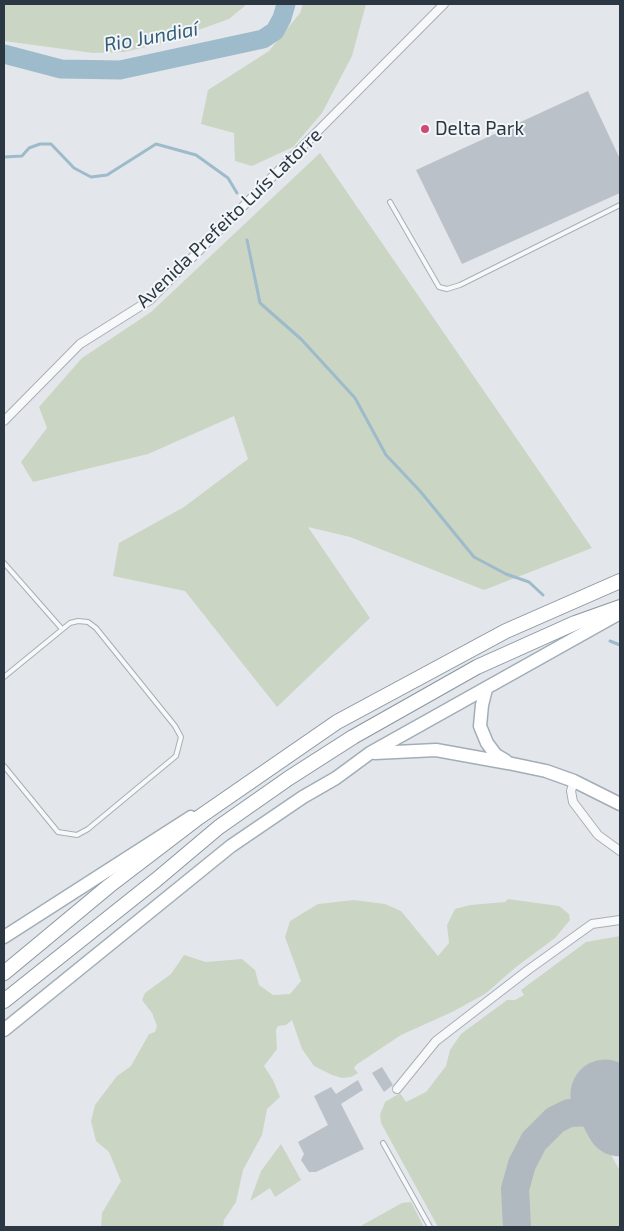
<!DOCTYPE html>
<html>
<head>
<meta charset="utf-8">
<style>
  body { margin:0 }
  #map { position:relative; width:624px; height:1231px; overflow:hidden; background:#e3e7eb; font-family:"Exo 2",sans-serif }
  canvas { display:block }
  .frame { position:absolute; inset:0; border:5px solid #2b3843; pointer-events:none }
</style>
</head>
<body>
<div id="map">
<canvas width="624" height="1231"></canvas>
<div class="frame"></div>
</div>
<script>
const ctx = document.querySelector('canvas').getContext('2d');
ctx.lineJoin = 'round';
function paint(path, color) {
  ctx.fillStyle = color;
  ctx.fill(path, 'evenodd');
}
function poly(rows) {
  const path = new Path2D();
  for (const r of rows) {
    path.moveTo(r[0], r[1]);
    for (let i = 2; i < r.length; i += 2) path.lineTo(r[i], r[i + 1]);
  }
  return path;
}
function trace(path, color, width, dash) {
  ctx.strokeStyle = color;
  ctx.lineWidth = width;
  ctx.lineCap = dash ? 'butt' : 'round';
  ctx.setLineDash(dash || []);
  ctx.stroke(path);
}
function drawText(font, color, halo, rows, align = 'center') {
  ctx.font = font + ' "Exo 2",sans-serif';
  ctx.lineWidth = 4;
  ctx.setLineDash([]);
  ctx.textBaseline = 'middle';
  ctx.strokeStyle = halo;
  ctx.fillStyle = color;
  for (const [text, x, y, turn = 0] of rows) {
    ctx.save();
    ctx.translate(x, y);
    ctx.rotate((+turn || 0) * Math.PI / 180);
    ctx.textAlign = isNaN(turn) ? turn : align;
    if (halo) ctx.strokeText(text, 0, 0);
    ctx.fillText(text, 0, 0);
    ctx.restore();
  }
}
paint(poly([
  [4,4,247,4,229,19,159,44,124,52,93,53,4,41],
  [303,4,366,4,352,56,322,113,293,147,252,166,235,161,234,133,201,124,208,90,269,51,300,13],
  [320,153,592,548,484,590,350,537,308,527,370,618,277,707,185,591,113,576,119,543,184,507,248,459,234,416,148,454,33,482,21,462,47,428,39,407,82,358,151,312],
  [508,899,559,906,569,914,570,920,555,938,516,967,485,994,452,1012,401,1035,356,1065,354,1068,358,1073,351,1077,342,1078,332,1075,314,1066,302,1049,292,1020,286,1025,278,1026,276,1030,277,1049,264,1066,273,1080,280,1097,267,1109,262,1135,243,1170,236,1202,224,1220,223,1227,101,1227,102,1213,121,1181,109,1152,96,1141,91,1121,95,1105,117,1076,131,1066,149,1034,155,1032,157,1026,152,1013,142,1000,145,993,171,974,184,955,206,962,242,959,255,970,259,985,273,995,290,994,301,981,285,937,290,921,318,904,354,900,385,904,401,911,438,956,449,943,447,925,455,909,470,905,505,902],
  [620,936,620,1074,551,1113,528,1137,514,1164,509,1185,507,1201,510,1227,438,1227,381,1123,380,1115,385,1102,400,1093,406,1102,426,1092,446,1066,450,1050,461,1034,507,1000,515,1000,524,995,521,990,586,942],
  [575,1121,595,1126,620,1171,620,1227,526,1227,524,1190,531,1164,543,1144,556,1130],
  [281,1144,301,1180,275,1197,270,1188,250,1201,261,1171],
  [411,1202,424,1227,359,1227,402,1203]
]), '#cbd5c4');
trace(poly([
  [4,157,22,156,29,148,40,144,51,144,74,168,91,177,107,175,156,144,196,155,228,178,237,193],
  [247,240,260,303,301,339,355,398,386,455,420,491,474,557,506,574,529,582,543,595],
  [610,641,620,645]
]), '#9ebbcb', 3);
trace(poly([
  [4,54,61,69,120,70,263,39,275,31,282,18,286,4]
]), '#9ebbcb', 19);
trace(poly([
  [517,1227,515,1189,522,1164,534,1141,555,1120,569,1113,594,1112,617,1117,620,1100]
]), '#b0b8c0', 28);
trace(poly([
  [605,1094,620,1122]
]), '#b0b8c0', 69);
paint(poly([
  [588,91,620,159,620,193,462,264,416,170],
  [382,1067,393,1085,384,1092,372,1073],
  [358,1080,363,1090,341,1104,364,1149,316,1172,309,1172,301,1160,304,1154,298,1142,328,1125,314,1096,331,1087,336,1094]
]), '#bac1c8');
const service = poly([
  [390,202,439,287,447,289,460,285,620,205],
  [4,563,62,629],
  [4,677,70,623,78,621,88,622,96,628,175,726,181,737,176,756,88,829,77,835,58,832,4,766],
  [383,1143,430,1227]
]);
const minor = poly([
  [4,421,80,344,150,300,444,4],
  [574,781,571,791,573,802,598,835,620,851],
  [397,1089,436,1041,528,970,592,924,620,920]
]);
const primary = poly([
  [486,689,482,705,480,726,487,743,496,755,506,761],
  [375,753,436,750,508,763,546,771,574,781,620,804],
  [4,937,191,817],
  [4,1030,231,846,303,797,336,778,370,753,620,613]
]);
const motorway = poly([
  [4,973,109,886,198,818,337,722,506,631,620,581],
  [4,1001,156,880,219,827,289,778,353,737,477,667,575,623,620,607]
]);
trace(service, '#a8afb5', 6);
trace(minor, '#a8afb5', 10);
trace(primary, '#a2aeb7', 15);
trace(motorway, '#8a97a2', 16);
trace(service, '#f6f8f9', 4);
trace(minor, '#f6f8f9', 8);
trace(primary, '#fff', 12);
trace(motorway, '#fff', 14);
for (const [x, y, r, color] of [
  [425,129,5,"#cf4972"]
]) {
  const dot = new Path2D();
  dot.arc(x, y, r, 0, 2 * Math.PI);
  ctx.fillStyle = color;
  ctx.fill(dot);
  trace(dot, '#f3f6f8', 2);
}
drawText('19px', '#2b3843', '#f3f6f8', [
  ["Delta Park",435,129]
], 'left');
drawText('19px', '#2b3843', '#f3f6f8', [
  ["Avenida Prefeito Luís Latorre",229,218,-44]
]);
drawText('italic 20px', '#345d78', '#f3f6f8', [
  ["Rio Jundiaí",151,37,-10]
]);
</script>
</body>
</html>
